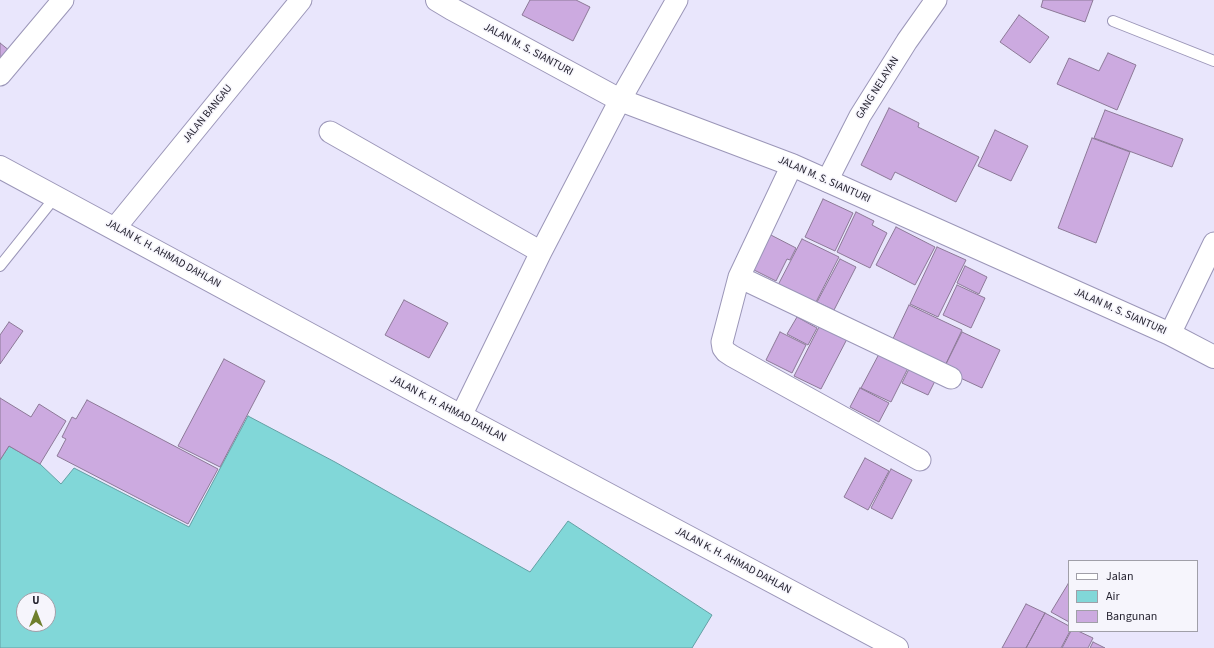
<!DOCTYPE html>
<html>
<head>
<meta charset="utf-8">
<style>
  body { margin:0 }
  #map { position:relative; width:1214px; height:648px; overflow:hidden; background:#e9e6fc; font-family:"Source Sans 3",sans-serif }
  canvas { display:block }
  .legend { position:absolute; left:1068px; top:560px; width:130px; height:72px; box-sizing:border-box; background:#f6f5fc; border:1px solid #a09fa8; margin:0; padding:5px 7px; list-style:none; font-size:12px; color:#1f1d2a }
  .legend li { display:flex; align-items:center; gap:8px; height:20px }
  .legend b { width:20px; border:1px solid #a09fa8 }
  .north { position:absolute; left:16px; top:592px; width:40px; height:40px; box-sizing:border-box; background:#f6f5fc; border:1px solid #a09fa8; border-radius:50%; rotate:0deg; font-size:11px; font-weight:700; line-height:16px; text-align:center; color:#1f1d2a }
  .north::after { content:''; display:block; margin:auto; width:14px; height:18px; background:#6f7f2d; clip-path:polygon(50% 0,100% 100%,50% 72%,0 100%) }
</style>
</head>
<body>
<div id="map">
<canvas width="1214" height="648"></canvas>
<ul class="legend">
<li><b style="height:5px;background:#fff"></b>Jalan</li>
<li><b style="height:11px;background:#81d7d8"></b>Air</li>
<li><b style="height:11px;background:#ccaae0"></b>Bangunan</li>
</ul>
<div class="north">U</div>
</div>
<script>
const ctx = document.querySelector('canvas').getContext('2d');
ctx.lineJoin = 'round';
function paint(path, color) {
  ctx.fillStyle = color;
  ctx.fill(path, 'evenodd');
}
function poly(rows) {
  const path = new Path2D();
  for (const r of rows) {
    path.moveTo(r[0], r[1]);
    for (let i = 2; i < r.length; i += 2) path.lineTo(r[i], r[i + 1]);
  }
  return path;
}
function trace(path, color, width, dash) {
  ctx.strokeStyle = color;
  ctx.lineWidth = width;
  ctx.lineCap = dash ? 'butt' : 'round';
  ctx.setLineDash(dash || []);
  ctx.stroke(path);
}
function drawText(font, color, halo, rows, align = 'center') {
  ctx.font = font + ' "Source Sans 3",sans-serif';
  ctx.lineWidth = 3;
  ctx.setLineDash([]);
  ctx.textBaseline = 'middle';
  ctx.strokeStyle = halo;
  ctx.fillStyle = color;
  for (const [text, x, y, turn = 0] of rows) {
    ctx.save();
    ctx.translate(x, y);
    ctx.rotate((+turn || 0) * Math.PI / 180);
    ctx.textAlign = isNaN(turn) ? turn : align;
    if (halo) ctx.strokeText(text, 0, 0);
    ctx.fillText(text, 0, 0);
    ctx.restore();
  }
}
const water = poly([
  [248,416,335,462,530,572,568,521,712,615,692,648,0,648,0,460,9,446,40,464,61,484,74,468,189,527,248,416],
  [24,600,48,600,48,624,24,624,24,600]
]);
paint(water, '#81d7d8');
trace(water, '#649fa4', 1);
const building = poly([
  [530,0,576,0,590,7,573,41,522,15,530,0],
  [1043,0,1093,0,1085,22,1041,7,1043,0],
  [1019,15,1049,37,1030,63,1000,42,1019,15],
  [0,43,10,51,0,64,0,43],
  [1108,53,1136,65,1117,110,1057,84,1069,58,1099,71,1108,53],
  [889,108,919,123,918,127,979,157,956,202,895,172,891,180,861,165,889,108],
  [1105,110,1183,139,1172,167,1094,138,1105,110],
  [995,130,1028,146,1011,181,978,166,995,130],
  [1092,138,1130,152,1096,243,1058,228,1092,138],
  [823,199,853,213,835,251,805,237,823,199],
  [856,212,874,221,872,225,887,233,870,268,837,252,856,212],
  [896,227,935,247,915,285,876,265,896,227],
  [767,233,796,248,790,260,787,259,776,281,750,268,767,233],
  [802,239,839,257,815,304,778,285,802,239],
  [937,247,966,260,938,317,910,304,937,247],
  [840,259,856,267,834,310,817,302,840,259],
  [965,266,987,277,979,294,957,283,965,266],
  [957,285,985,298,971,328,943,315,957,285],
  [404,300,448,323,429,358,385,335,404,300],
  [909,305,962,330,943,370,890,345,909,305],
  [797,317,817,328,808,345,787,334,797,317],
  [9,322,23,331,0,364,0,335,9,322],
  [820,325,847,339,821,389,794,376,820,325],
  [780,332,806,345,792,373,766,360,780,332],
  [962,332,1000,350,982,388,943,370,962,332],
  [879,354,908,368,891,402,861,388,879,354],
  [224,359,265,381,220,467,178,446,224,359],
  [909,369,935,381,928,395,902,383,909,369],
  [860,388,889,403,879,422,850,407,860,388],
  [0,398,31,417,39,404,66,421,40,464,9,446,0,460,0,398],
  [87,400,218,469,188,524,57,456,66,439,62,437,72,417,76,419,87,400],
  [865,458,889,471,868,510,844,497,865,458],
  [891,469,912,480,892,519,871,508,891,469],
  [1068,584,1069,585,1069,622,1051,612,1068,584],
  [1026,604,1045,613,1026,648,1002,648,1026,604],
  [1045,613,1069,626,1070,631,1061,648,1026,648,1045,613],
  [1071,631,1078,631,1093,638,1088,648,1062,648,1071,631],
  [1093,642,1105,648,1090,648,1093,642]
]);
paint(building, '#ccaae0');
trace(building, '#8c7997', 1);
const service = poly([
  [1113,21,1214,61],
  [0,266,56,196]
]);
const minor = poly([
  [0,75,63,0],
  [330,132,541,252],
  [792,165,739,277,722,342,723,348,726,352,732,356,920,460],
  [827,181,860,116,907,41,936,0],
  [115,228,301,0],
  [739,277,951,378],
  [1170,334,1214,243],
  [461,416,541,252,620,100,677,0]
]);
const tertiary = poly([
  [437,0,452,9,620,100,792,165,1170,334,1214,357]
]);
const secondary = poly([
  [0,167,461,416,897,648]
]);
trace(service, '#9b96b8', 12);
trace(minor, '#9b96b8', 23);
trace(tertiary, '#9b96b8', 24);
trace(secondary, '#9b96b8', 24);
trace(service, '#fff', 10);
trace(minor, '#fff', 21);
trace(tertiary, '#fff', 22);
trace(secondary, '#fff', 22);
drawText('11px', '#1f1d2a', '#f6f5fc', [
  ["JALAN M. S. SIANTURI",528,50,28],
  ["GANG NELAYAN",878,88,-58],
  ["JALAN BANGAU",208,114,-51],
  ["JALAN M. S. SIANTURI",824,180,24],
  ["JALAN K. H. AHMAD DAHLAN",163,254,29],
  ["JALAN M. S. SIANTURI",1120,312,24],
  ["JALAN K. H. AHMAD DAHLAN",448,409,28],
  ["JALAN K. H. AHMAD DAHLAN",733,561,28]
]);
</script>
</body>
</html>
